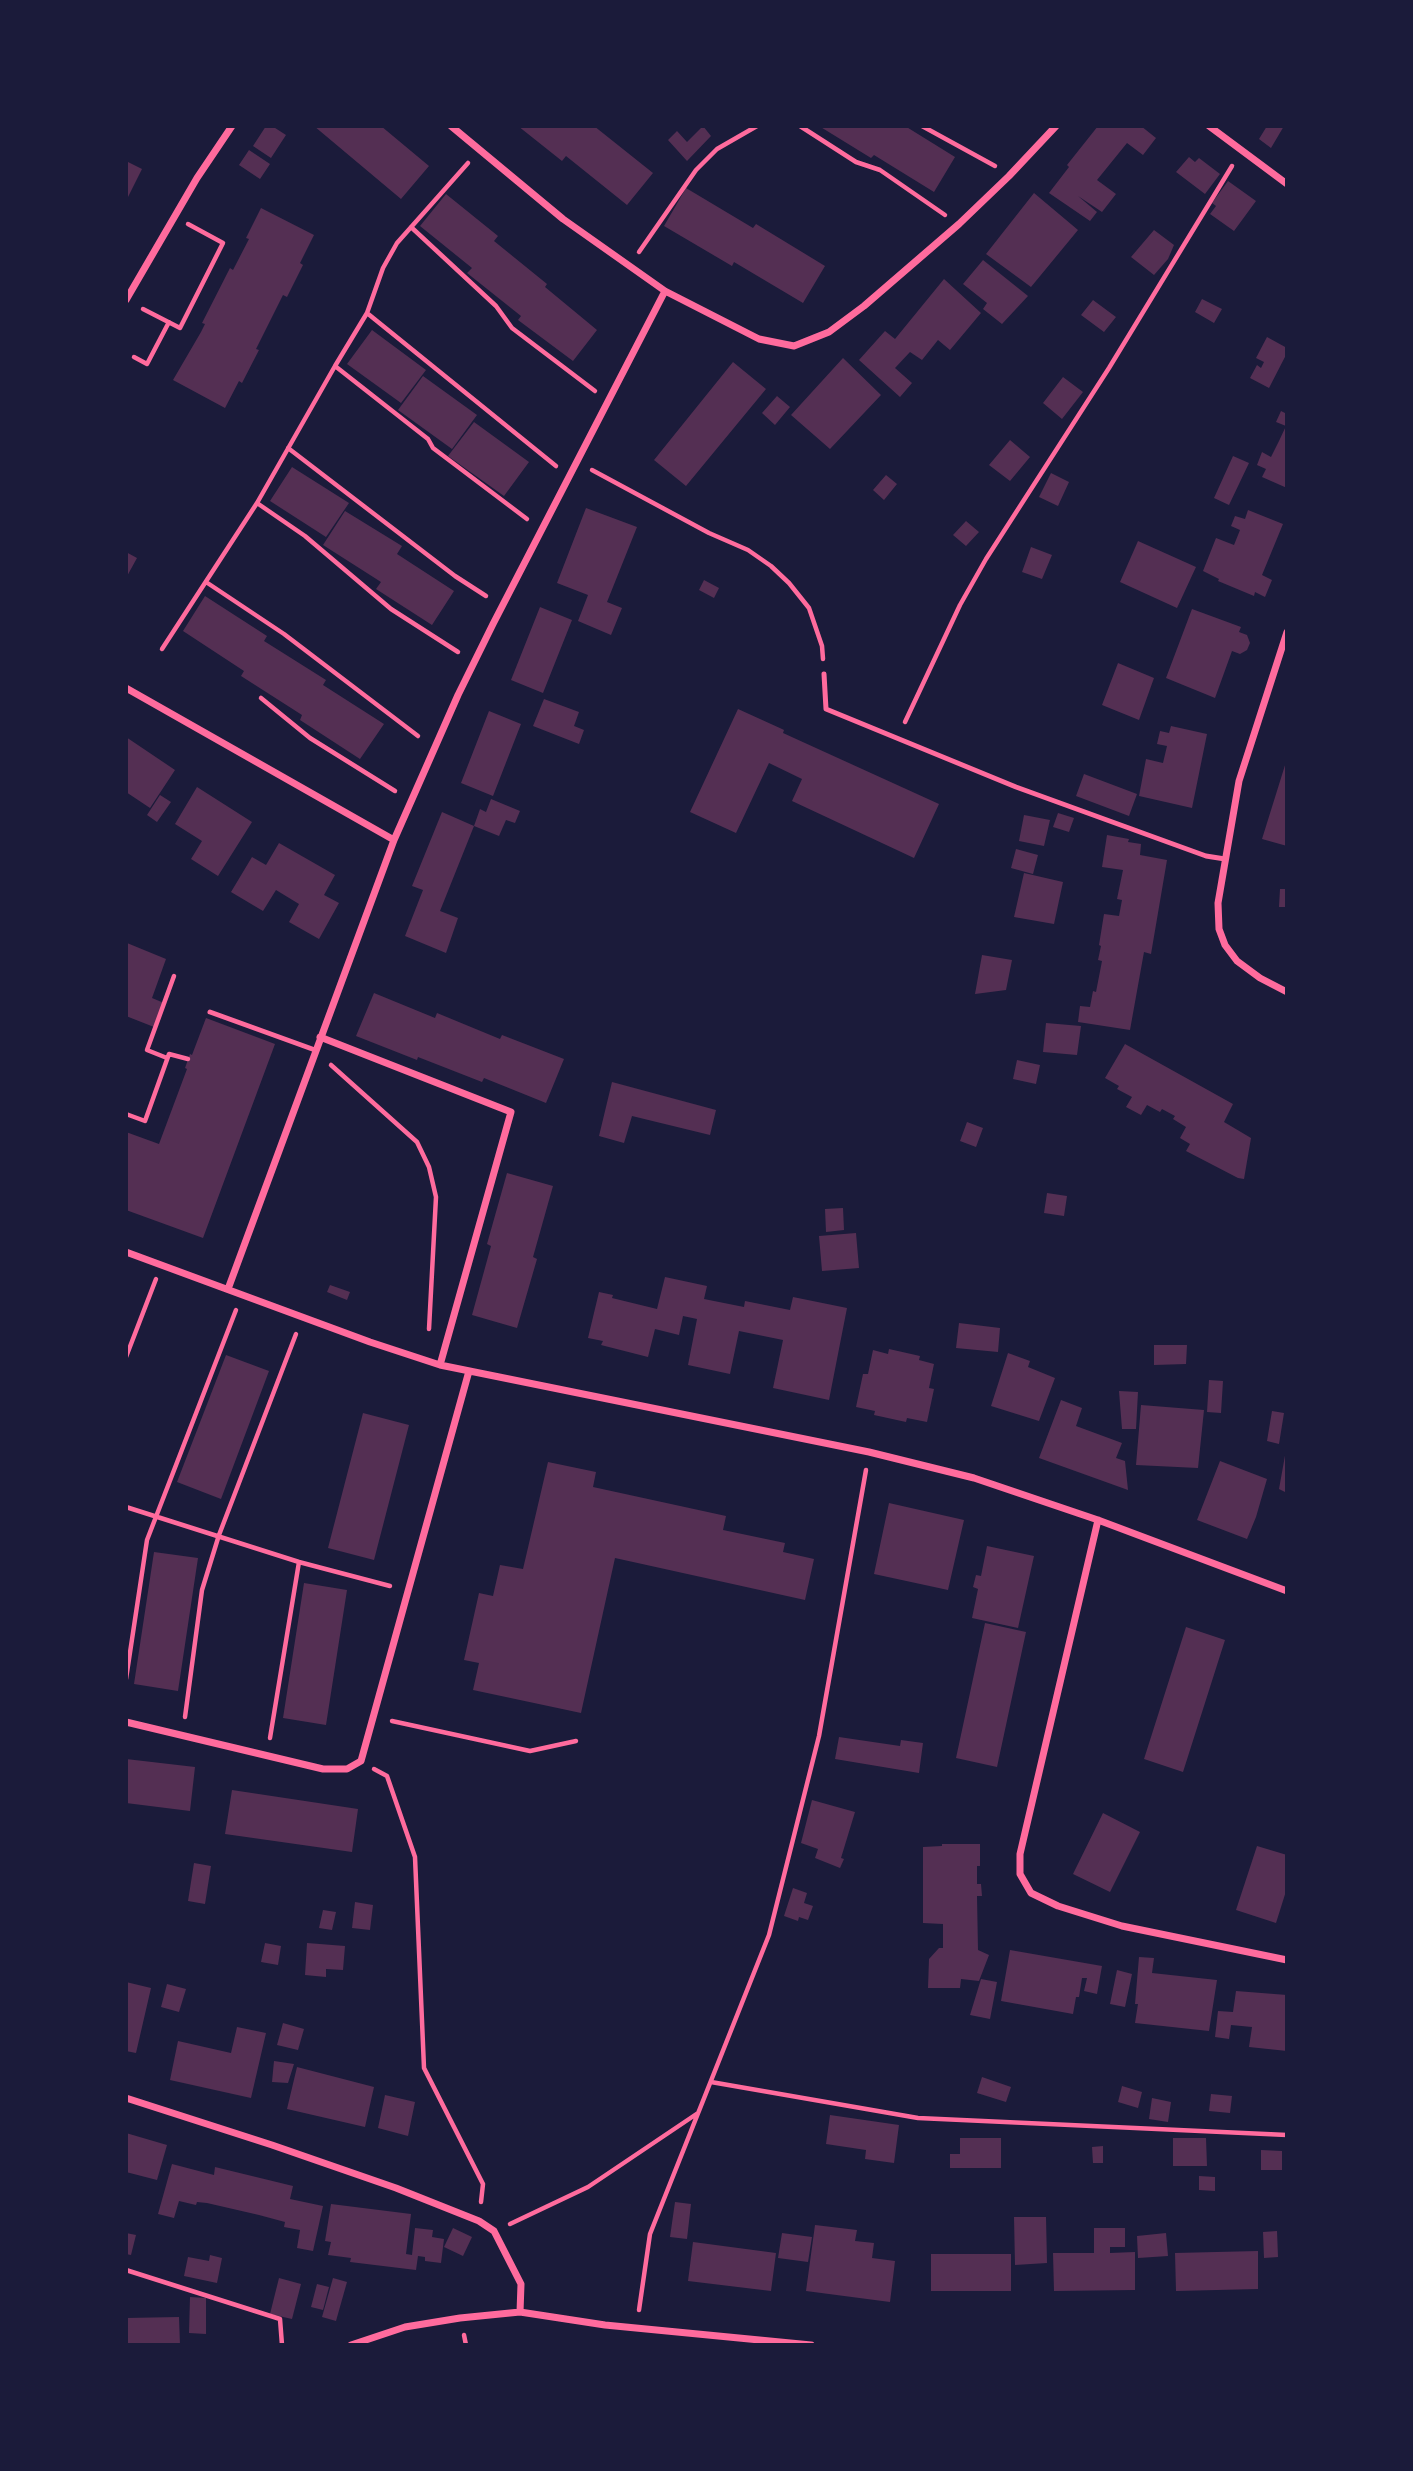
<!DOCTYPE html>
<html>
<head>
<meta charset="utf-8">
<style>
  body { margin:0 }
  #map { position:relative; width:1413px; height:2471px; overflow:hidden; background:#1b1b3a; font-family:Montserrat,sans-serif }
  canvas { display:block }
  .frame { position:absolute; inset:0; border:128px solid #1b1b3a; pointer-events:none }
</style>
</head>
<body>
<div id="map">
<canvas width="1413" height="2471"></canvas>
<div class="frame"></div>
</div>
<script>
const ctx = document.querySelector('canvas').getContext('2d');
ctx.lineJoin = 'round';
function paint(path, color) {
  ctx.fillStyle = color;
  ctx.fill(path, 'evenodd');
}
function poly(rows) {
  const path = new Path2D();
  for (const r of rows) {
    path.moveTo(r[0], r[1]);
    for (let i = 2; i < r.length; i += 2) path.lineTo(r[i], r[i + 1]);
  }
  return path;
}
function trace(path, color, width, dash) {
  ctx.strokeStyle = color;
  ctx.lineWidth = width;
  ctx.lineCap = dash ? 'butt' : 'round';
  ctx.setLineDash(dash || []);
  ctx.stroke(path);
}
paint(poly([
  [266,126,272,126,286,135,271,158,253,146],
  [314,126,381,126,429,166,401,199],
  [518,126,585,126,588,128,594,126,653,173,627,205,566,156,562,161],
  [703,126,711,136,687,161,668,140,677,131,687,142],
  [819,126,905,126,955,157,934,192,874,155,871,158],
  [1098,126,1141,126,1156,138,1143,155,1127,143,1097,180,1116,194,1102,212,1078,196,1097,212,1090,221,1049,193,1069,167,1067,165],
  [1267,126,1284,126,1271,148,1259,139],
  [249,150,270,164,260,179,239,165],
  [1189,157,1195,162,1199,158,1220,174,1205,194,1176,172],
  [126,161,142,169,126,201],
  [1228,181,1256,201,1234,231,1210,214,1216,206,1212,203],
  [686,188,753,228,756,224,825,266,803,303,734,262,732,266,664,226],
  [1034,193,1078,230,1031,287,986,254],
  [446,194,498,236,494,241,547,284,545,287,597,330,573,361,518,320,521,316,467,273,472,268,420,226],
  [261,208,314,235,300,263,303,265,287,297,283,295,256,349,259,350,242,383,239,381,225,408,173,380,201,332,205,324,202,323,230,268,233,270,249,239,246,238],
  [1154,230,1174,245,1168,259,1154,275,1131,257],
  [983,260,1028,296,1002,324,983,309,987,303,963,284],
  [944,279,981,313,950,350,938,340,922,360,910,352,895,368,912,383,900,397,859,360,885,331,895,339],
  [1202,299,1222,309,1214,323,1195,312],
  [1093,300,1116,317,1104,332,1081,315],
  [372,330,426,370,401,403,347,364],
  [1267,337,1287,348,1287,353,1269,388,1250,378,1257,365,1261,368,1264,362,1256,358],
  [843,358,881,395,830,449,791,415],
  [733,362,766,389,686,486,654,460],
  [423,376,477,415,452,449,398,410],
  [1063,377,1083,392,1062,419,1043,403],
  [777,396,790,407,775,425,762,413],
  [1281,411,1287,414,1287,488,1262,477,1266,469,1257,465,1262,452,1271,457,1279,441,1286,426,1276,422],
  [474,422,529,462,504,496,448,456],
  [1010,440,1030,457,1010,481,989,465],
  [1233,456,1249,463,1229,505,1214,498],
  [292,467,349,503,326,537,270,501],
  [1051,473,1069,482,1058,506,1039,497],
  [886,475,897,484,884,500,873,490],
  [586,508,637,527,607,602,622,608,611,635,578,621,588,595,557,583],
  [1248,510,1283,524,1262,575,1272,580,1265,597,1255,592,1254,596,1218,581,1219,579,1203,571,1216,538,1234,545,1240,530,1231,526,1235,516,1245,519],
  [345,511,402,546,397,554,454,591,432,625,376,589,381,582,323,545],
  [966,521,979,532,966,546,953,535],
  [1138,541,1196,567,1177,608,1120,582],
  [1031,547,1052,555,1042,579,1022,572],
  [126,552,137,558,126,578],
  [704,580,719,588,714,598,699,590],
  [205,596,267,636,264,641,326,680,323,685,384,724,360,759,300,720,302,715,241,676,244,671,183,631],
  [540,607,572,620,543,693,511,680],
  [1192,609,1241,627,1239,632,1247,635,1250,643,1247,650,1240,654,1232,651,1215,698,1166,678],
  [1118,663,1154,678,1139,720,1102,705],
  [544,699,579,712,574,726,584,730,579,744,533,726],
  [738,709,782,729,784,730,783,733,939,804,914,858,792,801,802,779,769,763,736,833,690,812],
  [489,711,521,724,493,796,461,783],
  [1171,726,1207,734,1192,808,1139,796,1146,759,1163,763,1167,746,1157,744,1160,731,1169,733],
  [126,737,175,770,150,808,126,792],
  [1286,762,1287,762,1287,846,1262,839],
  [1084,774,1137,794,1129,816,1076,796],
  [197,787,252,822,218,876,191,859,202,841,175,824],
  [160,795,171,802,157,822,147,815],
  [491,799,520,811,515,823,506,820,499,836,474,826,440,911,458,918,446,953,405,936,423,890,412,886,442,812,474,826,480,809,486,812],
  [1058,813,1074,818,1069,832,1053,827],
  [1024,815,1050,820,1044,846,1019,841],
  [1107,835,1129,839,1128,842,1141,844,1140,855,1167,860,1151,954,1144,952,1130,1030,1078,1022,1080,1006,1090,1007,1093,991,1096,992,1102,961,1098,960,1101,946,1099,945,1104,914,1119,916,1122,900,1117,899,1123,870,1102,867],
  [279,843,335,875,324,895,339,903,319,939,289,922,299,904,276,890,263,911,231,892,252,857,266,865],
  [1016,849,1038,855,1033,874,1011,868],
  [1024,873,1063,882,1054,924,1014,917],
  [1280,889,1287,889,1287,907,1279,907],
  [127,943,166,959,152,998,164,1003,154,1027,126,1016],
  [982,955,1012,960,1006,990,975,994],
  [374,993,435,1018,437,1013,500,1039,502,1035,564,1059,546,1103,484,1078,482,1082,418,1057,417,1060,356,1036],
  [206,1018,275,1044,203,1238,126,1210,126,1132,159,1144,187,1069,185,1068,190,1054,192,1055],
  [1046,1023,1081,1026,1077,1055,1043,1052],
  [1125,1044,1233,1104,1224,1122,1251,1138,1244,1179,1238,1178,1186,1151,1190,1144,1180,1138,1186,1127,1173,1119,1175,1116,1162,1109,1160,1112,1147,1105,1141,1115,1126,1107,1132,1097,1117,1089,1119,1086,1105,1078],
  [1017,1060,1040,1065,1036,1084,1013,1079],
  [612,1082,716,1110,710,1135,632,1116,624,1143,599,1136],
  [967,1122,983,1128,976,1147,960,1141],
  [507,1173,553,1186,533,1257,537,1259,517,1328,472,1315,491,1246,487,1244],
  [1047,1193,1067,1196,1064,1216,1044,1213],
  [843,1208,844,1230,826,1232,825,1209],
  [856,1233,859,1268,822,1271,819,1236],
  [665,1277,707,1286,704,1299,744,1307,745,1301,790,1310,793,1297,847,1308,829,1400,773,1388,783,1340,739,1331,730,1374,688,1365,697,1319,683,1316,679,1335,655,1329,648,1357,601,1345,603,1341,588,1338,599,1292,613,1295,612,1298,657,1309],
  [330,1285,350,1292,347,1300,327,1292],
  [959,1323,1000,1328,998,1352,956,1348],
  [1154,1345,1187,1345,1186,1364,1154,1365],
  [889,1349,920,1356,919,1360,934,1364,929,1388,934,1389,927,1422,907,1418,906,1422,874,1415,875,1411,856,1407,863,1374,868,1374,873,1350,888,1354],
  [1008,1353,1030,1361,1028,1367,1055,1378,1039,1421,991,1406],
  [226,1355,269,1371,221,1499,177,1482],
  [1209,1380,1223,1381,1221,1413,1207,1412],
  [1119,1391,1138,1392,1136,1429,1122,1429],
  [1061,1400,1082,1408,1076,1426,1122,1443,1116,1458,1125,1461,1128,1490,1039,1458],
  [1141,1405,1204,1410,1198,1468,1136,1465],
  [1272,1411,1284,1413,1279,1444,1267,1441],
  [363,1413,409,1425,374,1560,328,1548],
  [1286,1450,1287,1451,1287,1493,1279,1489],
  [1220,1461,1267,1479,1256,1517,1247,1539,1197,1520],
  [548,1462,596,1472,593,1487,726,1516,723,1530,785,1543,783,1552,814,1559,805,1600,615,1558,581,1713,473,1690,479,1663,464,1660,479,1593,493,1596,500,1565,523,1569],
  [889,1503,964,1520,948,1590,874,1574],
  [987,1546,1034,1556,1018,1628,972,1618,978,1589,973,1587,976,1575,981,1576],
  [154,1552,198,1558,178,1691,134,1684],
  [304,1583,347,1590,326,1725,283,1718],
  [985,1623,1026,1632,997,1767,956,1758],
  [1186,1627,1225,1640,1183,1772,1144,1759],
  [839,1737,900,1746,901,1740,923,1743,919,1773,835,1759],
  [126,1759,195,1767,190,1811,126,1803],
  [232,1790,358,1809,352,1852,225,1834],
  [812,1800,855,1812,841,1858,844,1859,840,1868,815,1858,818,1849,801,1843],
  [1103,1813,1140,1832,1110,1892,1073,1874],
  [942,1844,980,1844,980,1866,977,1866,977,1884,981,1884,982,1896,977,1896,978,1950,989,1955,979,1981,961,1979,960,1988,928,1988,929,1959,939,1948,943,1948,943,1924,923,1923,923,1847,942,1846],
  [1257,1846,1287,1855,1287,1888,1276,1923,1236,1910],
  [194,1863,211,1866,205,1904,188,1901],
  [793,1888,807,1893,804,1903,813,1906,808,1920,799,1917,798,1921,784,1916],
  [355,1902,373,1905,370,1930,352,1928],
  [323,1910,336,1912,332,1930,319,1928],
  [265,1943,281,1946,278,1965,261,1962],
  [307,1943,345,1946,343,1970,326,1969,326,1977,305,1975],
  [1010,1950,1102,1966,1097,1994,1084,1991,1087,1978,1082,1978,1079,1997,1076,1997,1073,2014,1001,2001],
  [1139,1957,1154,1958,1152,1973,1217,1980,1209,2031,1135,2023,1138,2004,1135,2004],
  [1117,1970,1132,1974,1125,2007,1110,2004],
  [981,1979,997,1982,990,2019,970,2015],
  [126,1982,151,1988,136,2053,126,2051],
  [167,1984,186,1989,179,2012,161,2007],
  [1236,1991,1287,1995,1287,2051,1249,2047,1252,2027,1231,2025,1229,2039,1215,2037,1218,2011,1233,2012],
  [283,2023,304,2029,298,2050,277,2045],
  [237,2027,266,2033,251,2098,170,2080,178,2041,231,2053],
  [274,2061,294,2064,288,2083,272,2082],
  [297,2067,374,2087,365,2127,287,2109],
  [982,2077,1011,2087,1006,2102,977,2093],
  [1122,2086,1142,2092,1138,2108,1118,2102],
  [1211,2094,1232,2096,1230,2113,1209,2111],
  [385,2095,415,2102,408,2136,378,2128],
  [1152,2098,1171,2102,1168,2122,1149,2119],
  [830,2115,899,2125,894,2163,865,2159,866,2150,826,2144],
  [126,2133,167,2145,157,2180,126,2172],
  [960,2138,1001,2138,1001,2168,950,2168,950,2154,960,2154],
  [1173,2138,1206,2138,1207,2166,1173,2166],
  [1103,2146,1103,2163,1093,2163,1092,2147],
  [1261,2150,1282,2151,1282,2170,1261,2170],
  [172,2164,214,2175,215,2167,293,2186,290,2199,323,2206,313,2251,297,2248,300,2230,284,2227,285,2222,259,2215,207,2203,197,2202,196,2205,179,2201,174,2218,158,2214],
  [1199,2176,1215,2177,1215,2191,1199,2190],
  [675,2202,691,2204,687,2239,670,2237],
  [331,2204,411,2214,406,2254,412,2255,415,2228,433,2230,432,2237,444,2239,441,2263,425,2261,425,2257,418,2256,416,2270,350,2262,351,2258,328,2255,331,2242,325,2241],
  [1014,2217,1046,2217,1047,2263,1015,2265],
  [815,2225,857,2230,855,2241,874,2243,872,2258,895,2261,890,2302,806,2291],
  [453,2228,472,2237,463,2256,444,2247],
  [1094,2228,1125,2228,1125,2247,1110,2247,1110,2253,1135,2252,1135,2290,1054,2291,1053,2253,1094,2253],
  [1277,2231,1278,2257,1264,2258,1263,2232],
  [126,2233,136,2235,131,2255,126,2254],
  [782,2233,812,2237,808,2262,778,2258],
  [1166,2233,1168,2256,1138,2258,1137,2236],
  [693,2242,776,2253,771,2291,688,2281],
  [1258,2251,1258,2289,1176,2291,1175,2253],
  [931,2254,1011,2254,1011,2291,931,2291],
  [210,2255,222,2258,217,2283,184,2276,188,2257,209,2261],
  [279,2278,301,2284,292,2319,270,2314],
  [333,2278,347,2282,336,2321,322,2317],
  [317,2284,329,2287,323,2310,311,2307],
  [190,2297,206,2298,206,2334,189,2333],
  [179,2317,180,2345,126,2345,126,2318]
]), '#542f53');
trace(poly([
  [800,126,856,162,880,170,945,215],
  [922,126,995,166],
  [468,163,397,243,383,268,367,313,335,366,428,439,433,448,527,519],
  [411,227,496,306,512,328,595,391],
  [639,252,696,170,717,149,757,126],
  [143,309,180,328,223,243,188,224],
  [367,313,556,466],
  [134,357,147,364,169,322],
  [288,448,455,576,486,596],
  [592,470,709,533,748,550,771,566,789,583,809,608,822,646,823,659],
  [257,503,305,536,391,609,458,652],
  [206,582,284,634,418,736],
  [162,649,257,503,335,366],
  [261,698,310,738,395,791],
  [905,722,960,605,986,559,1109,368,1232,166],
  [167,1058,147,1050,174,976],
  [331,1065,417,1142,429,1167,436,1197,429,1329],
  [126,1114,145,1121,169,1054,188,1059],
  [126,1357,156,1279],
  [126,1507,299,1562,390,1586],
  [126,1679,147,1540,236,1310],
  [185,1717,202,1590,219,1535,296,1334],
  [392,1721,530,1751,576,1741],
  [270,1738,299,1562],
  [374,1769,387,1776,415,1857,424,2068,483,2184,481,2202],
  [711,2082,918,2118,1287,2135],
  [510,2224,588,2187,698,2113],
  [126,2270,280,2319,282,2345],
  [639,2310,650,2234,769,1935,819,1736,866,1470],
  [464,2335,466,2345]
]), '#ff6b9d', 4.5);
trace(poly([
  [824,674,826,709,1016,787,1206,856,1225,859],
  [210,1012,315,1050]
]), '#ff6b9d', 5);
trace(poly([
  [451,126,563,219,665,291,759,339,794,346,829,332,864,306,959,224,1009,176,1056,126],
  [1209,126,1287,184],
  [126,300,197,178,232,126],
  [1287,632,1239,781,1218,903,1219,929,1225,945,1237,961,1260,978,1287,992],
  [126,688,394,840],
  [320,1037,511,1112,440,1365],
  [126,1252,370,1342,440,1365,869,1452,974,1478,1098,1520,1287,1591],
  [228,1289,394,840,458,695,493,624,665,291],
  [1098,1520,1020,1854,1020,1874,1031,1893,1058,1906,1122,1926,1287,1960],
  [126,1722,323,1769,347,1769,361,1761,469,1371],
  [126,2098,272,2145,396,2188,479,2221,494,2231,521,2284,520,2312],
  [351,2345,405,2327,460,2318,520,2312,605,2325,811,2345]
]), '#ff6b9d', 7);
</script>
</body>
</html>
